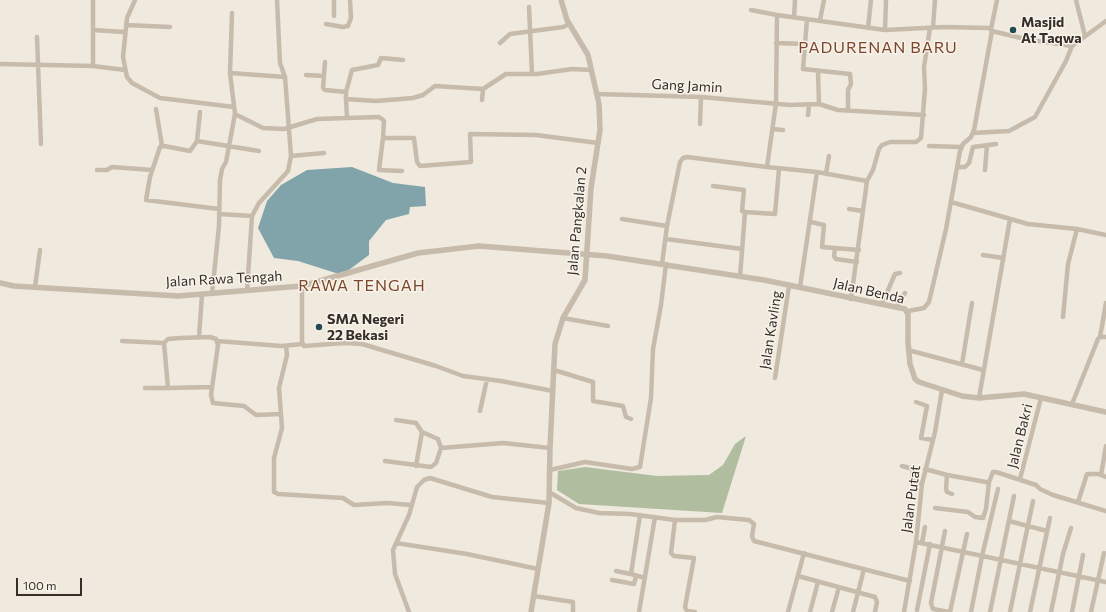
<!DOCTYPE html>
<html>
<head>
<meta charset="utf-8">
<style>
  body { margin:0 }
  #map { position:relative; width:1106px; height:612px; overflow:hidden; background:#f0e9de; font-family:Commissioner,sans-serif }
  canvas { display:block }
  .scale { position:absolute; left:16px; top:578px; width:66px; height:18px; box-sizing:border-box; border:2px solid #352e29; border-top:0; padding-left:5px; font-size:12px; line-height:14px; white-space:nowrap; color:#352e29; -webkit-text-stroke:3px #f8f3ea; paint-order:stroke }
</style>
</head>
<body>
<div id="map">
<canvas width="1106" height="612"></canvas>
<div class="scale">100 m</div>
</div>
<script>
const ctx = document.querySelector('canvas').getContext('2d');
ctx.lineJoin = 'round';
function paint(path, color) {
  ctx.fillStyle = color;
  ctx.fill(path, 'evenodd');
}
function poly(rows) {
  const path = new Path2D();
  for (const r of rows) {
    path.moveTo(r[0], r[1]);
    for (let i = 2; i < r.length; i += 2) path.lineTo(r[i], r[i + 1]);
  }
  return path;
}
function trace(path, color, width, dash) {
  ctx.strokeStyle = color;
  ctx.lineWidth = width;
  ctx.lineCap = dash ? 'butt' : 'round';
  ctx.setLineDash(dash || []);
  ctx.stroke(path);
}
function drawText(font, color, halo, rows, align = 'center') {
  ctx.font = font + ' Commissioner,sans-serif';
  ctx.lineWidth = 3;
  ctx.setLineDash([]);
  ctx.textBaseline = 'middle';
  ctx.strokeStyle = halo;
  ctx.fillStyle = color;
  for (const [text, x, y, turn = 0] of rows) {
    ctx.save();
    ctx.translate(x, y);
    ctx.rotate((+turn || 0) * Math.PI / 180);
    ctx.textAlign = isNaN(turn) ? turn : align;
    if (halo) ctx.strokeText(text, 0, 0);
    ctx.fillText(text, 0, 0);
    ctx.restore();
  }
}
paint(poly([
  [746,436,722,513,579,504,557,490,558,471,585,467,657,476,709,475,723,465,735,444]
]), '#b0be9f');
paint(poly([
  [352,167,393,183,425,187,426,206,410,207,409,214,386,220,369,241,369,255,342,275,298,261,274,258,258,228,267,201,281,185,307,170]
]), '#80a4aa');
trace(poly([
  [93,0,93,66],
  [135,0,127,18,123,57,127,77,132,83,160,98,234,107],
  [334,0,334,16],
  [1076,0,1085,36],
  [529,7,532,74],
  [751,10,777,15],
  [794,17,795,0],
  [807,19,803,69,850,74,851,84,848,90,848,110],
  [820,20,824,0],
  [326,24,343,27,348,26,351,18,350,0],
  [126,25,170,27],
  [933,27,935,0],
  [868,28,871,0],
  [991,29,997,0],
  [93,30,124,32],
  [885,30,886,0],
  [37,37,41,144],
  [500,43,510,34,563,27,569,24],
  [776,43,806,44],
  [325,62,323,88,325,90,346,92,346,99],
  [0,64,93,66,125,70],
  [818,72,819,104],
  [230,73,232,13],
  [306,75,324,76],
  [346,92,352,70,378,65,381,58,403,60],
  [597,94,701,97,790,105,819,104,838,110,924,115],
  [482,100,483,89],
  [156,109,162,146],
  [200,112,197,141,190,151,164,146,160,147,150,177,146,200,219,209],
  [235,114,263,128,284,129,317,119,347,118,346,99,376,101,413,98,423,95,435,86,483,89,506,74,537,74,572,69,591,70],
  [808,115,809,105],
  [347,118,379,117,382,119,384,121,383,138,379,170,402,171],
  [700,124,701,97],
  [773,129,783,130],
  [973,133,1009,131,1035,117,1066,61,1072,46],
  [383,138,414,138,417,162,420,166,471,162,470,134,536,135,598,143],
  [197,141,259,151],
  [929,146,961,147],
  [291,156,324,153],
  [767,167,817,172,867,181],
  [957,167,965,167,969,163,973,147,996,144],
  [97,170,107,170,112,167,152,170],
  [985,170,987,145],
  [826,174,829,156],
  [713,186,744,190,742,211,745,212],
  [951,202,1028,224,1077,229,1106,235],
  [849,209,863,211],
  [745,212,775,214,779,169],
  [219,214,252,216],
  [622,219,667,226],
  [811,222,824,225,822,247,859,250],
  [666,239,742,249],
  [835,248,834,256,836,259,857,262],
  [983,255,1003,258],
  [662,264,667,226,680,162,683,158,687,157,767,167,776,103,777,15,885,30,944,27,989,28,992,31,1025,39,1072,46,1106,21],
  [740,277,745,212],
  [302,286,302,342,304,346,345,343,362,344,436,366,463,376,501,381,553,391],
  [35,287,40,250],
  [800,287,817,172],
  [247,291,252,216,259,203,288,171,291,156,285,77,280,63,277,0],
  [212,294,219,226,220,180,222,169,226,162,235,114,230,73,285,77],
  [851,299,867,181,873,170,879,149,882,145,890,142,916,142,921,138,925,89,924,67,930,28],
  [882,304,895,274,900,273],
  [896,307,905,293],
  [908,311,924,308,929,302,946,229,960,151,963,144,971,137,974,130,992,31],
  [1063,317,1068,264,1077,229],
  [563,318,608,326],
  [199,337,202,295],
  [1100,337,1106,303],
  [122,341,164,343,168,388,145,388],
  [217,341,281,346,303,344],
  [164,343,168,339,180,338,210,337,216,339,218,345,211,395,213,403,244,406,256,415,281,414],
  [286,346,287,355,279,388,282,428,274,458,274,492,278,494,343,498,354,505,387,503,411,505],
  [908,350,983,370],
  [962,364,972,303],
  [554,370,593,382,593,401,623,406,626,417,631,419],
  [775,378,789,286],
  [168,388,212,387],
  [979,398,1010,219],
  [916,402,927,406,921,438,933,440],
  [1072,404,1098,339,1100,337,1106,337],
  [480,411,487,379],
  [396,420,416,423,422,432,438,439,441,448],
  [385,461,431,467,436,463,441,448,503,443,550,448],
  [416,466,422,432],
  [902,466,913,469,912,480,922,484],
  [925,469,947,475,986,482,989,482,993,472,996,472,1036,485,1040,489,1053,495,1106,511],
  [550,470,585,462,632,469,640,467,651,398,653,349,661,305,666,264],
  [947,475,946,489,947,492,952,494],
  [1101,475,1106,446],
  [1020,479,1041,398],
  [549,492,576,508,599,513,630,514,675,520,705,520,717,517,749,520,754,524,752,536,754,541,910,581],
  [1078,502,1087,474,1098,474,1106,477],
  [935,508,968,512,975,517,983,518,986,509,989,482],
  [640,515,631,574,645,578],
  [675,520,671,553,674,556,694,558,685,607,687,611,695,612],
  [1009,521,1047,531],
  [945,531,931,603,933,609,949,612],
  [916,542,1106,582],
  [396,543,467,554,538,569],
  [922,543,925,527],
  [616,571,631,574],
  [798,576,875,597,877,602,875,612],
  [612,580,634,584,636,576],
  [534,596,573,602,573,612],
  [917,610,930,544],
  [409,612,395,574,393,550,409,515,417,487,424,480,430,478,492,497,549,503],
  [639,612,655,517],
  [788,612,804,553],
  [810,612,818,582],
  [832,612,839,587],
  [853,612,864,569],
  [904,612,916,542,922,484,935,432,942,390],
  [950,612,967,534],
  [971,612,982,556,998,489],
  [990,612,1014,496],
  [1010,612,1033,501],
  [1030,612,1050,518],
  [1051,612,1063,554,1071,528],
  [1072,612,1083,555],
  [1091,612,1104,553]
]), '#c7bbab', 4.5);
trace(poly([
  [0,283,14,286,178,296,302,286,418,253,479,246,607,256,764,280,905,309,908,314,908,342,910,364,915,379,919,382,962,396,979,398,1024,394,1106,412],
  [531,612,549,503,550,448,555,344,563,318,585,280,591,188,600,130,599,104,588,55,567,20,561,0]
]), '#c7bbab', 5.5);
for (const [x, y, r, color] of [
  [1013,30,4,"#234b53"],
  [319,327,4,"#234b53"]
]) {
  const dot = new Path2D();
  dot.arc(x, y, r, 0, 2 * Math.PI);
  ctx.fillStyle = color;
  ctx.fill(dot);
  trace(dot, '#f8f3ea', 1.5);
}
drawText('bold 14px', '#352e29', '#f8f3ea', [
  ["Masjid",1021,22],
  ["At Taqwa",1021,38],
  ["SMA Negeri",327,319],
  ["22 Bekasi",327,335]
], 'left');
drawText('14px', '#352e29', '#f8f3ea', [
  ["Gang Jamin",687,86,3],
  ["Jalan Pangkalan 2",577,221,-85],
  ["Jalan Rawa Tengah",224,279,-3],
  ["Jalan Benda",869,291,13],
  ["Jalan Kavling",771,330,-81],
  ["Jalan Bakri",1020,436,-76],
  ["Jalan Putat",911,499,-82]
]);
ctx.letterSpacing = '1px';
drawText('16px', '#7c462a', '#f8f3ea', [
  ["PADURENAN BARU",878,48],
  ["RAWA TENGAH",362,286]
]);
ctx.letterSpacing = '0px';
</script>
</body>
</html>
